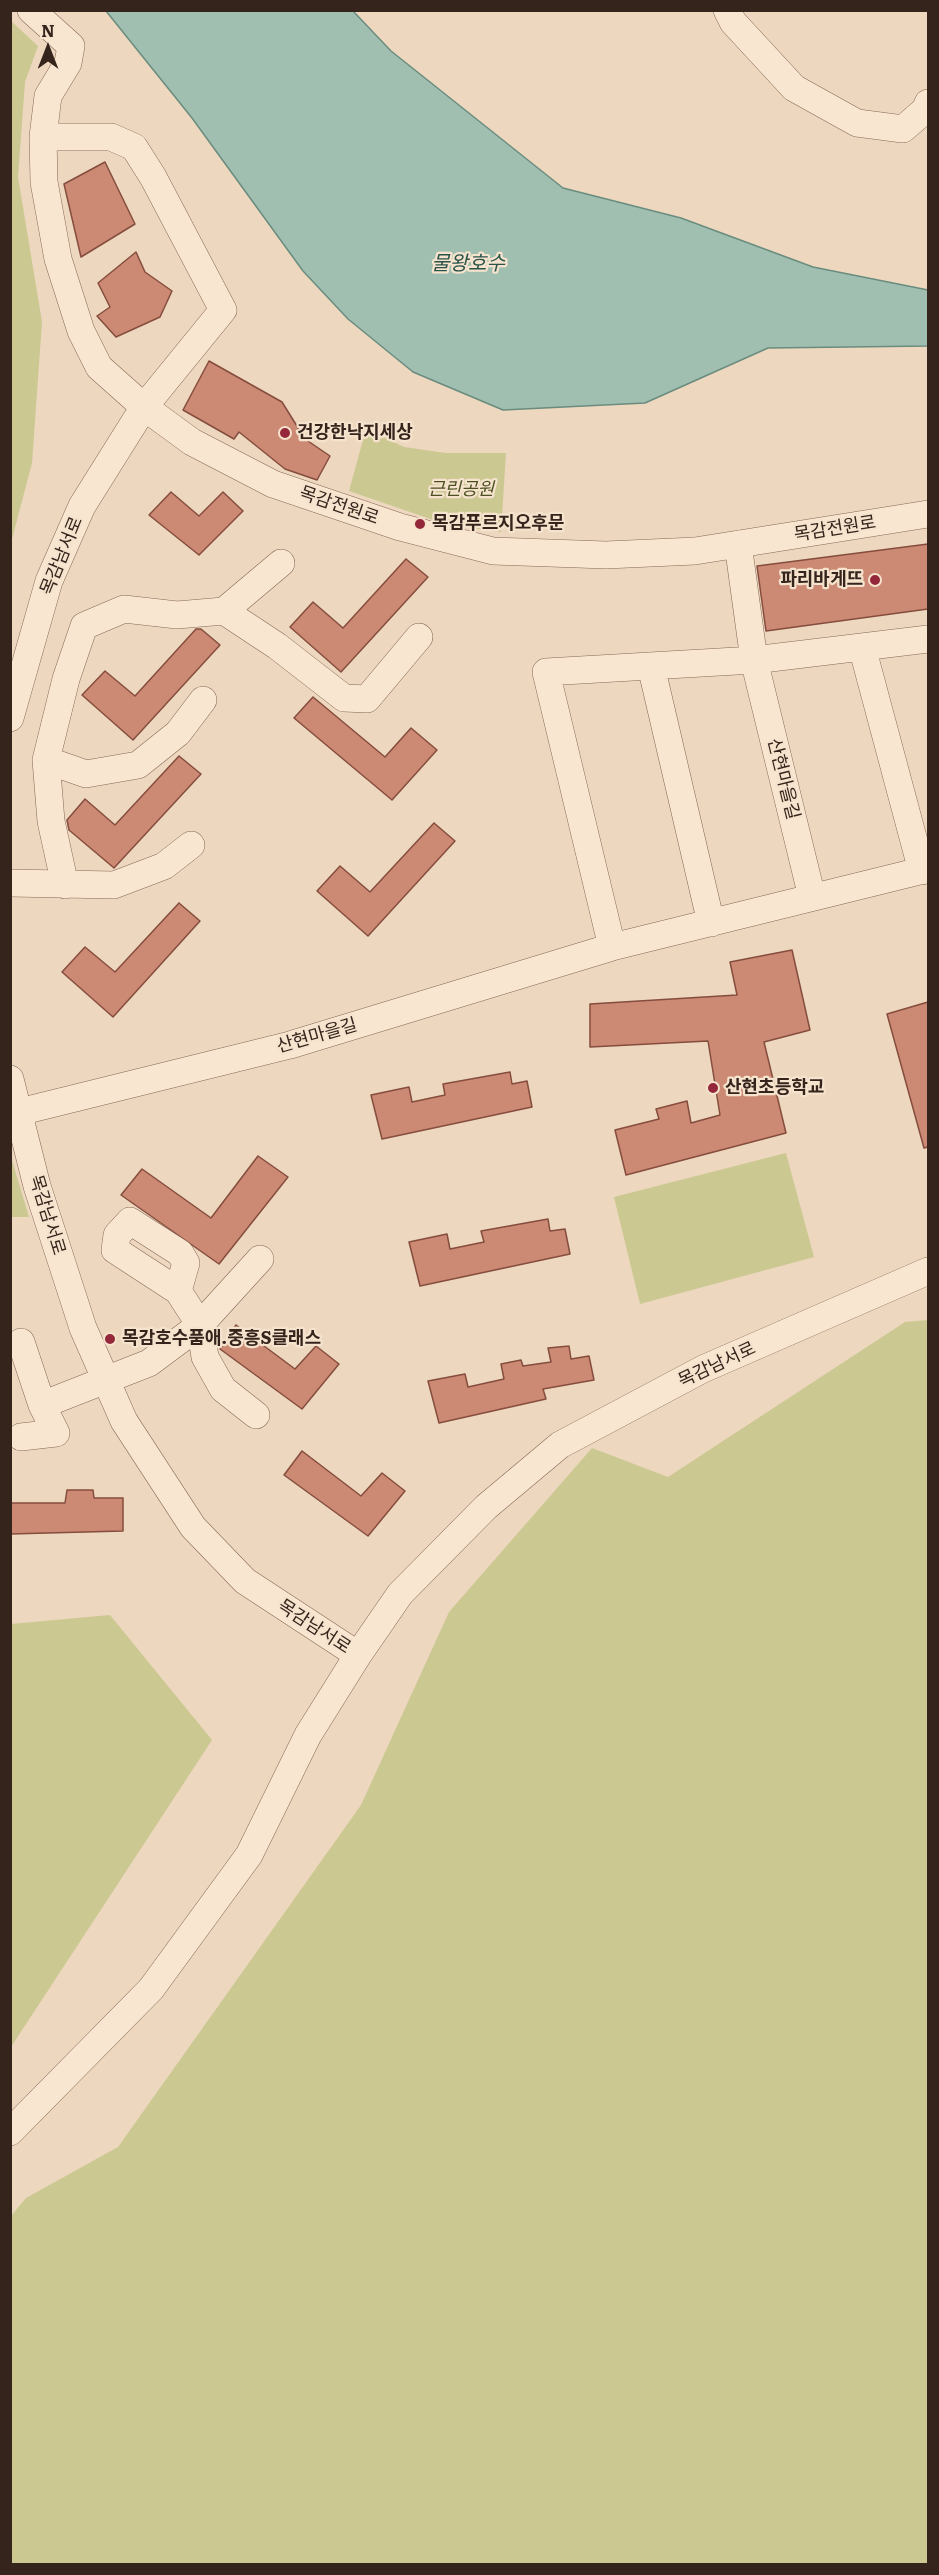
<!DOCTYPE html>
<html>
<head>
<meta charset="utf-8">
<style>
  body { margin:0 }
  #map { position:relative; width:939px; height:2575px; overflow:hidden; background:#edd7be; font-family:Literata,serif }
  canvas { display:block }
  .frame { position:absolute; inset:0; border:12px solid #35241c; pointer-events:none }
  .north { position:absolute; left:18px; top:18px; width:60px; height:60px; -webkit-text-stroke:4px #f5e3cd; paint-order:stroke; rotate:0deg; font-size:16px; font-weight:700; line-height:24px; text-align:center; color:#35241c }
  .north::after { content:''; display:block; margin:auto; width:21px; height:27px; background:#35241c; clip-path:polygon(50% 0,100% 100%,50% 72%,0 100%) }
</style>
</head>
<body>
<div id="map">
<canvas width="939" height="2575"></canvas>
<div class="frame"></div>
<div class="north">N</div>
</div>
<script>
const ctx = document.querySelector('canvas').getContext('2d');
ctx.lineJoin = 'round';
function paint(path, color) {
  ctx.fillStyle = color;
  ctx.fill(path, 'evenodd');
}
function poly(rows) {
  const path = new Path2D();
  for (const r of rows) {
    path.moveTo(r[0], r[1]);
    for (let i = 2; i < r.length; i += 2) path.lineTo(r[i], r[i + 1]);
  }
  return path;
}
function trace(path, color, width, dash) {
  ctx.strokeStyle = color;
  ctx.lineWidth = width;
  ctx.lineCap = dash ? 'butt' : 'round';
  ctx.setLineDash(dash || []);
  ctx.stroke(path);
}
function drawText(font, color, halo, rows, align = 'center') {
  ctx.font = font + ' Literata,"Noto Sans KR",serif';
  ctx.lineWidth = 4.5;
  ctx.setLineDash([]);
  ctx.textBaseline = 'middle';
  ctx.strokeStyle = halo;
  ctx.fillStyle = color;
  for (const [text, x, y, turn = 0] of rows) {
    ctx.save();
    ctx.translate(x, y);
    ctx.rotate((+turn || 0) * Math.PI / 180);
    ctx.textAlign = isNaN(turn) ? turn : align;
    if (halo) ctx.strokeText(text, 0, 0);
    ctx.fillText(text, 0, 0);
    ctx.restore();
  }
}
paint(poly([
  [11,21,38,46,25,82,18,177,42,322,32,463,11,543],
  [366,429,404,447,446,453,506,453,501,532,448,525,349,491],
  [786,1153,814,1257,640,1304,614,1197],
  [11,1157,29,1217,11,1217],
  [928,1320,928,2564,11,2564,11,2216,26,2198,118,2147,361,1805,449,1612,592,1448,668,1477,905,1322],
  [110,1615,212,1740,11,2047,11,1624]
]), '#cbc892');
const water = poly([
  [106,11,353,11,391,51,563,188,681,218,813,267,928,290,928,346,768,348,645,403,503,410,413,372,348,319,303,271,192,118,106,11]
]);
paint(water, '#a1bfb1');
trace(water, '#698c7e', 1.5);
const building = poly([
  [105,162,135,224,81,257,64,184,105,162],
  [136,252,145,272,172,291,160,317,116,337,97,316,110,307,98,283,136,252],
  [209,361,282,402,305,439,330,456,317,480,285,469,239,432,234,439,183,410,209,361],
  [171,492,199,516,223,492,243,511,199,555,149,515,171,492],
  [928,544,928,609,766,631,757,566,928,544],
  [406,559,428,577,341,672,290,627,313,602,343,628,406,559],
  [196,629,201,629,220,645,133,740,82,695,105,671,135,696,196,629],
  [313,697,385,757,411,728,437,750,392,800,294,718,313,697],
  [179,756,201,774,114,868,69,830,67,820,85,799,115,825,179,756],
  [434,823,455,841,368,936,317,891,340,866,370,892,434,823],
  [179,903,200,921,113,1017,62,972,85,947,115,972,179,903],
  [792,950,810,1030,764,1042,786,1133,626,1175,615,1130,659,1119,656,1109,687,1101,691,1123,720,1115,708,1041,590,1047,590,1004,737,995,730,962,792,950],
  [928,1002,928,1147,924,1148,887,1014,928,1002],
  [510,1072,512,1084,527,1081,532,1107,382,1139,371,1095,409,1087,412,1102,445,1095,443,1084,510,1072],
  [258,1156,288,1177,219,1264,121,1195,142,1169,211,1218,258,1156],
  [548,1219,550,1231,565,1229,570,1254,420,1286,409,1242,447,1234,450,1249,484,1242,481,1231,548,1219],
  [236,1325,295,1369,316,1346,339,1364,302,1409,220,1349,236,1325],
  [569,1346,571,1359,589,1356,594,1380,543,1389,546,1399,439,1423,428,1381,465,1374,468,1387,504,1379,501,1364,521,1360,523,1366,551,1362,548,1348,569,1346],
  [302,1451,361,1496,382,1473,405,1491,368,1536,284,1475,302,1451],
  [67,1490,93,1490,94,1498,123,1498,123,1531,10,1534,10,1503,65,1503,67,1490]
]);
paint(building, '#cc8974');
trace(building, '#854d3d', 1.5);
const minor = poly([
  [31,10,71,46,68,63,48,96,43,137,44,182,58,259,81,331,99,367,144,407,192,442,273,484,400,527,493,551,606,555,695,551,928,514],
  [727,10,733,22,794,88,857,123,903,129,925,110,928,103],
  [738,544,754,660,812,897],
  [224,611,277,646,344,698,367,699,419,637],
  [928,639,754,660,546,672,612,947,928,869],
  [862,647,922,871],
  [651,666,711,923],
  [10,718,49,581,82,506,144,407,223,310,153,177,134,147,111,137,43,137],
  [46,760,86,774,138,765,178,733,203,700],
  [10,883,114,885,164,866,191,845],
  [65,885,51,821,46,760,66,679,84,626,124,609,177,615,224,611,281,563],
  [10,1079,37,1186,83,1328,124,1421,193,1527,245,1581,358,1655,400,1594,486,1507,560,1445,703,1369,928,1271],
  [19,1112,290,1045,612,947],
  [178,1291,186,1263,180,1253,130,1221,117,1235,115,1250,178,1291,200,1325,205,1357,223,1389,256,1415],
  [21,1342,42,1405,149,1363,200,1325,260,1259],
  [21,1437,56,1433,42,1405],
  [10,2132,151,1989,249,1855,308,1735,358,1655]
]);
trace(minor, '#866857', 28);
trace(minor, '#f9e6d1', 27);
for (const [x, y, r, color] of [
  [285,433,6,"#94273a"],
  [420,524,6,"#94273a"],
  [875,580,6,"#94273a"],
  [713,1088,6,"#94273a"],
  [110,1339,6,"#94273a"]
]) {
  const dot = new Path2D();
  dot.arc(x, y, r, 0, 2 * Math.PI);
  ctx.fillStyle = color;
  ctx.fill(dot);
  trace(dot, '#f5e3cd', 2);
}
drawText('bold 18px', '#35241c', '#f5e3cd', [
  ["건강한낙지세상",297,433],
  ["목감푸르지오후문",432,524],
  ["파리바게뜨",863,580,"right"],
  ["산현초등학교",725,1088],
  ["목감호수품애.중흥S클래스",122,1339]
], 'left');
drawText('italic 18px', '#4d5122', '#f5e3cd', [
  ["근린공원",461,490]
]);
drawText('18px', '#35241c', '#f5e3cd', [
  ["목감전원로",339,506,19],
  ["목감전원로",835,529,-9],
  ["목감남서로",62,556,-68],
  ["산현마을길",783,779,76],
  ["산현마을길",317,1036,-16],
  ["목감남서로",47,1215,73],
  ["목감남서로",717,1365,-25],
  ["목감남서로",314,1627,33]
]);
drawText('italic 20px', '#2b554b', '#f5e3cd', [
  ["물왕호수",468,264]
]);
</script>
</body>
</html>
